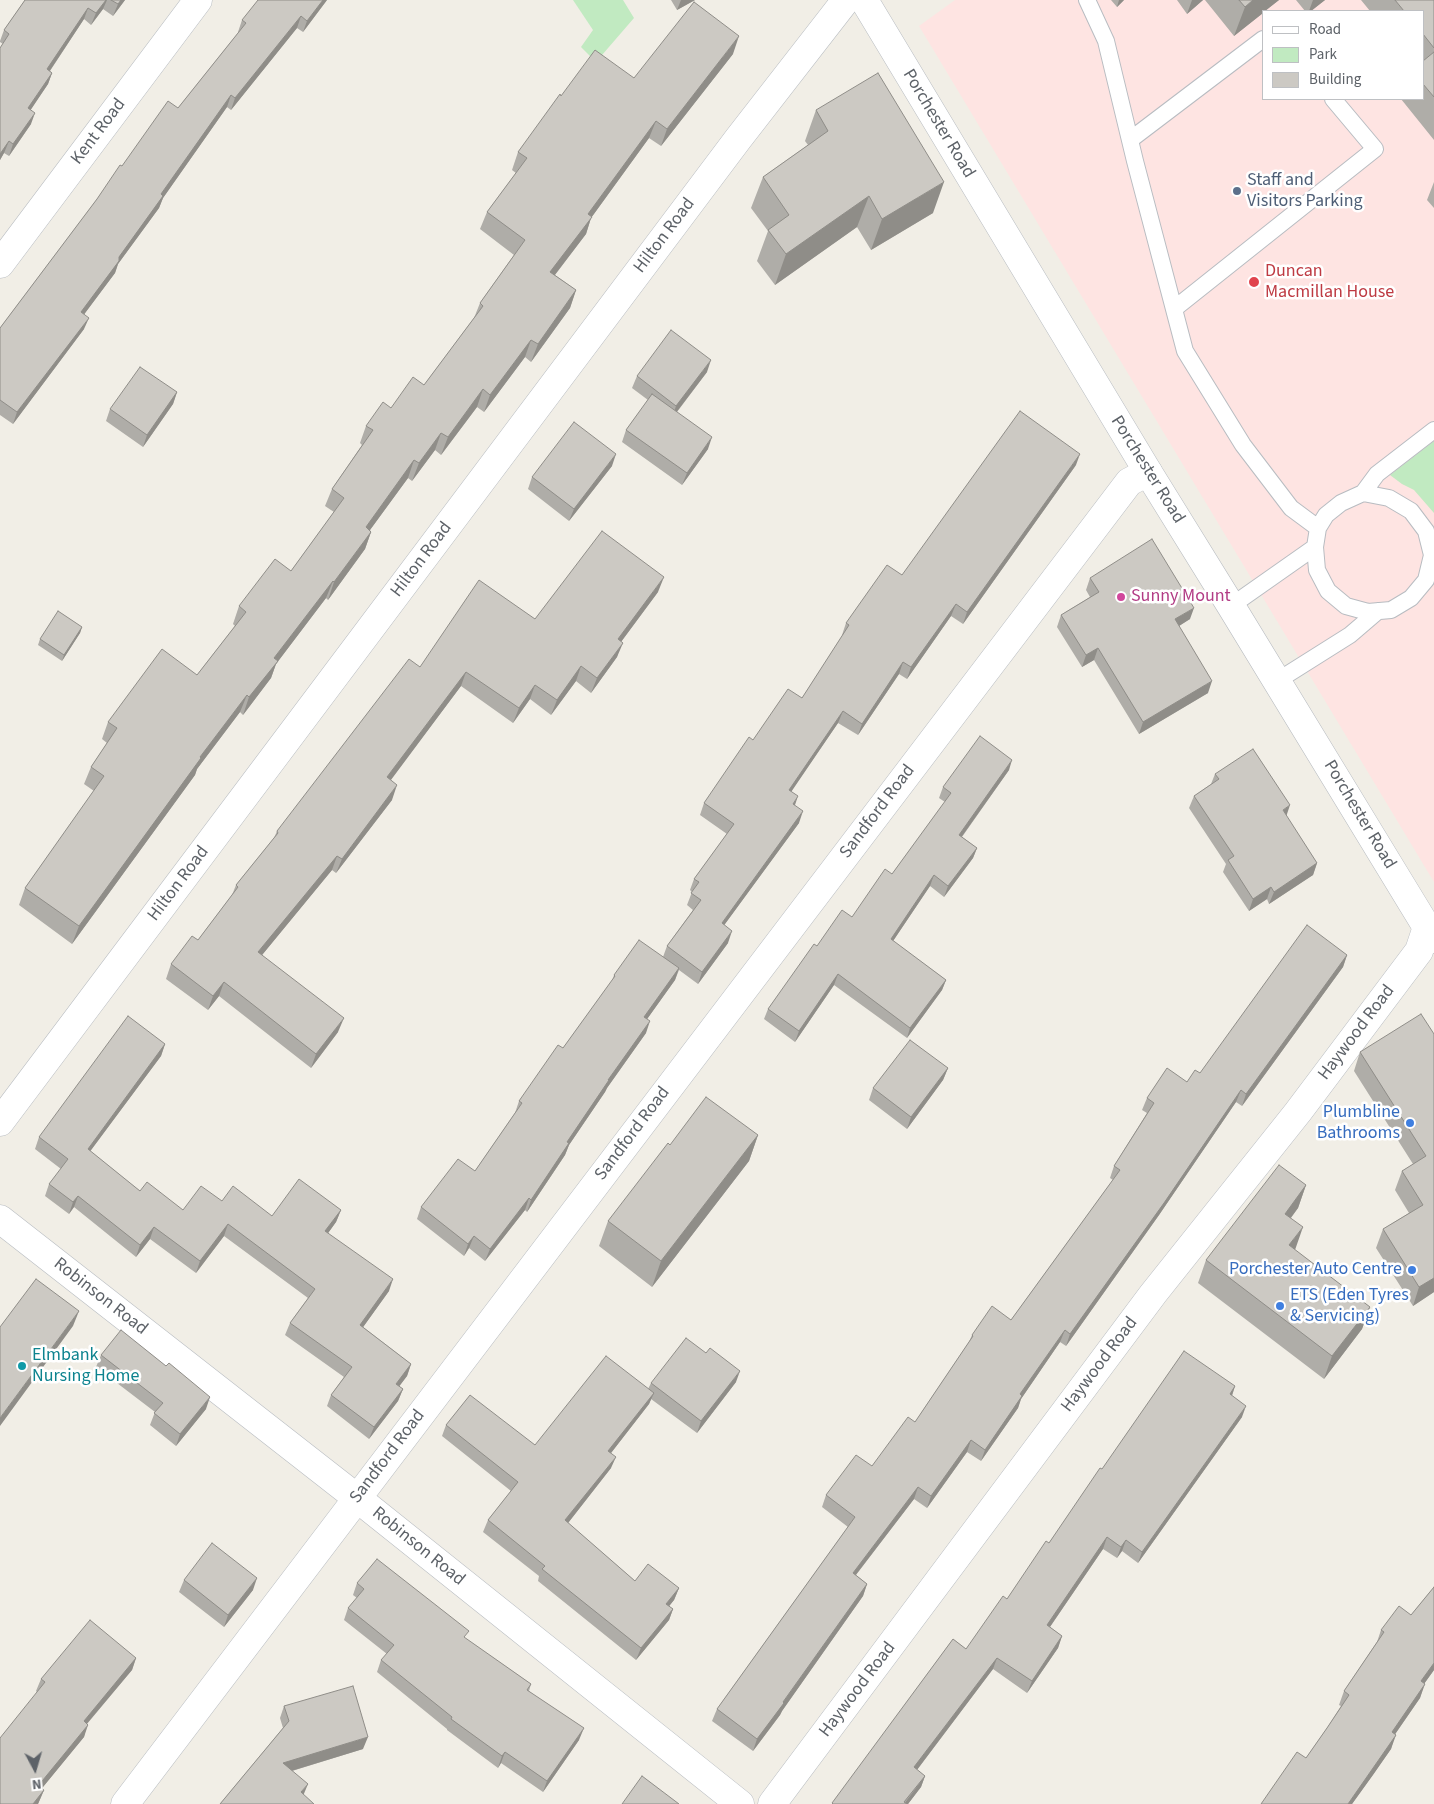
<!DOCTYPE html>
<html>
<head>
<meta charset="utf-8">
<style>
  body { margin:0 }
  #map { position:relative; width:1434px; height:1804px; overflow:hidden; background:#f1eee6; font-family:"Source Sans 3",sans-serif }
  canvas { display:block }
  .legend { position:absolute; left:1262px; top:10px; width:162px; height:90px; box-sizing:border-box; background:#fff; border:1px solid #bec0c3; margin:0; padding:6px 9px; list-style:none; font-size:15px; color:#5d6268 }
  .legend li { display:flex; align-items:center; gap:10px; height:25px }
  .legend b { width:25px; border:1px solid #bec0c3 }
  .north { position:absolute; left:10px; top:1744px; width:50px; height:50px; -webkit-text-stroke:4px #fff; paint-order:stroke; rotate:174deg; font-size:14px; font-weight:700; line-height:20px; text-align:center; color:#5d6268 }
  .north::after { content:''; display:block; margin:auto; width:18px; height:22px; background:#5d6268; clip-path:polygon(50% 0,100% 100%,50% 72%,0 100%) }
</style>
</head>
<body>
<div id="map">
<canvas width="1434" height="1804"></canvas>
<ul class="legend">
<li><b style="height:6px;background:#fff"></b>Road</li>
<li><b style="height:14px;background:#c1eac1"></b>Park</li>
<li><b style="height:14px;background:#ccc9c3"></b>Building</li>
</ul>
<div class="north">N</div>
</div>
<script>
const ctx = document.querySelector('canvas').getContext('2d');
ctx.lineJoin = 'round';
function paint(path, color) {
  ctx.fillStyle = color;
  ctx.fill(path, 'evenodd');
}
function poly(rows) {
  const path = new Path2D();
  for (const r of rows) {
    path.moveTo(r[0], r[1]);
    for (let i = 2; i < r.length; i += 2) path.lineTo(r[i], r[i + 1]);
  }
  return path;
}
function trace(path, color, width, dash) {
  ctx.strokeStyle = color;
  ctx.lineWidth = width;
  ctx.lineCap = dash ? 'butt' : 'round';
  ctx.setLineDash(dash || []);
  ctx.stroke(path);
}
function drawText(font, color, halo, rows, align = 'center') {
  ctx.font = font + ' "Source Sans 3",sans-serif';
  ctx.lineWidth = 5;
  ctx.setLineDash([]);
  ctx.textBaseline = 'middle';
  ctx.strokeStyle = halo;
  ctx.fillStyle = color;
  for (const [text, x, y, turn = 0] of rows) {
    ctx.save();
    ctx.translate(x, y);
    ctx.rotate((+turn || 0) * Math.PI / 180);
    ctx.textAlign = isNaN(turn) ? turn : align;
    if (halo) ctx.strokeText(text, 0, 0);
    ctx.fillText(text, 0, 0);
    ctx.restore();
  }
}
paint(poly([
  [955,0,1434,0,1434,882,919,26],
  [1263,11,1423,11,1423,99,1263,99]
]), '#fee4e2');
paint(poly([
  [573,0,623,0,634,18,596,62,581,47,593,30],
  [1434,441,1434,513,1414,490,1402,484,1390,475]
]), '#c1eac1');
const service = poly([
  [1087,0,1106,41,1135,161,1185,351,1243,445,1291,508,1318,528],
  [1130,140,1263,39],
  [1174,309,1375,149,1333,99],
  [1363,493,1389,498,1411,511,1426,531,1432,555,1426,580,1411,598,1391,610,1368,612,1346,606,1328,591,1317,570,1315,547,1318,528,1326,515,1341,503,1363,493],
  [1363,493,1377,474,1434,430],
  [1231,606,1315,547],
  [1277,681,1350,635,1378,611]
]);
const minor = poly([
  [0,264,198,0],
  [0,1122,738,139,846,0],
  [0,1219,357,1498,740,1804],
  [125,1804,1129,482,1148,472],
  [772,1804,1153,1294,1298,1112,1419,951,1427,927]
]);
const tertiary = poly([
  [864,0,1148,472,1231,606,1434,939]
]);
trace(service, '#b8bcc1', 18);
trace(minor, '#b8bcc1', 29);
trace(tertiary, '#b8bcc1', 29);
trace(service, '#fff', 16);
trace(minor, '#fff', 28);
trace(tertiary, '#fff', 28);
paint(poly([
  [25,0,125,0,113,16,103,9,91,25,84,19,50,71,52,73,48,84,30,110,31,124,9,156,4,153,0,160,0,48,3,44,0,42,0,41,4,30],
  [327,0,303,32,297,28,231,110,227,107,163,198,159,208,118,264,115,273,84,314,84,329,13,424,0,415,0,328,122,166,178,108,238,33,238,32,242,20],
  [671,0,695,0,677,10],
  [1111,0,1124,0,1117,7],
  [1177,0,1203,0,1187,14],
  [1205,0,1279,0,1265,11,1263,11,1263,13,1234,36],
  [1296,0,1325,0,1311,11,1305,11],
  [1361,0,1434,0,1434,140,1401,99,1423,99,1423,11,1370,11],
  [733,54,661,146,649,138,591,218,586,234,555,275,576,290,570,308,531,362,525,357,484,412,477,407,441,455,435,450,412,481,408,478,370,530,371,532,365,549,328,600,326,598,276,664,271,678,243,715,240,712,197,769,195,775,72,944,19,905,25,888,94,791,84,784,91,767,107,743,102,739,108,722,197,675,235,626,233,624,239,606,291,571,334,512,325,506,332,489,362,445,360,443,366,426,391,408,424,385,474,318,480,303,514,255,480,229,487,212,516,173,512,170,518,152,561,96],
  [816,110,933,213,871,250,857,227,775,285,757,261,768,231,751,208,763,177,808,145,805,141],
  [1434,182,1434,208,1427,200],
  [707,372,677,412,708,449,682,485,622,442,626,430,648,400,632,388,637,376],
  [177,392,173,404,143,447,106,421,110,409],
  [1076,465,963,624,951,616,907,679,899,674,858,735,838,723,791,791,799,823,724,925,728,943,698,984,679,970,675,980,647,1019,646,1033,607,1088,605,1092,569,1145,565,1155,527,1212,525,1210,485,1261,469,1248,464,1256,417,1219,421,1207,475,1171,515,1113,519,1101,563,1048,612,981,614,975,663,957,667,946,693,910,687,905,692,892,690,890,694,879,727,834,700,815,704,803,753,740,802,698,843,635,842,635,846,623,902,575],
  [612,466,569,521,528,489,532,477],
  [1090,578,1190,619,1179,626,1208,693,1139,734,1094,660,1082,667,1057,627,1061,615,1090,597,1086,590],
  [658,592,621,642,617,657,591,693,576,681,551,715,530,699,513,723,461,686,390,780,392,800,336,873,332,870,262,955,338,1032,311,1068,219,996,208,1010,166,979,171,964,198,940,232,895,236,885,274,838,277,831,420,667,535,619],
  [82,627,80,633,62,661,38,645,40,639],
  [1009,770,962,837,977,848,973,858,944,897,930,886,893,941,946,980,942,990,907,1038,834,985,795,1042,764,1019,768,1009,817,946,852,917,892,874,945,802,939,798,943,787],
  [1215,774,1286,816,1317,863,1313,875,1269,904,1267,899,1249,911,1223,872,1226,864,1189,808,1194,796,1211,784],
  [1347,955,1343,967,1242,1106,1236,1102,1159,1215,1066,1346,1060,1342,1021,1399,1018,1408,981,1461,967,1452,927,1508,914,1499,856,1575,867,1584,863,1596,782,1711,780,1715,753,1751,712,1721,717,1709,848,1527,822,1507,826,1495,872,1466,915,1422,969,1342,972,1335,1011,1320,1113,1180,1110,1178,1114,1166,1147,1113,1142,1110,1147,1098,1187,1082,1200,1073],
  [1434,1034,1434,1292,1413,1306,1376,1248,1383,1229,1409,1213,1395,1190,1402,1171,1413,1164,1354,1071,1360,1052],
  [165,1044,161,1056,90,1151,140,1191,183,1210,222,1201,272,1216,341,1210,336,1222,328,1233,389,1291,363,1327,411,1364,407,1376,399,1386,403,1389,398,1401,369,1439,327,1406,331,1395,344,1377,285,1335,290,1323,308,1298,224,1236,196,1273,150,1239,136,1257,74,1207,69,1214,45,1196,49,1184,61,1169,35,1149,39,1137],
  [948,1068,943,1080,907,1129,869,1100,873,1088],
  [758,1135,749,1161,652,1287,599,1246,608,1221,670,1145],
  [1306,1185,1298,1208,1291,1218,1295,1250,1370,1307,1362,1329,1324,1379,1198,1283,1206,1260],
  [101,1355,206,1409,176,1446,150,1425,155,1412,96,1367],
  [736,1382,697,1433,651,1399,649,1404,611,1453,611,1468,568,1523,635,1581,679,1588,674,1600,669,1606,673,1609,669,1620,636,1660,538,1581,539,1576,483,1532,488,1520,511,1491,442,1436,446,1425,535,1445,648,1389,651,1383],
  [1235,1386,1232,1396,1242,1417,1138,1563,1122,1551,1117,1558,1103,1549,1050,1627,1062,1636,1058,1648,1027,1693,993,1669,917,1770,925,1776,921,1787,908,1804,832,1804,953,1639,966,1649,1007,1599,1049,1543,1102,1469],
  [184,1580,253,1590,224,1627,179,1592],
  [357,1583,466,1639,531,1684,529,1691,579,1740,543,1792,501,1763,498,1768,447,1730,447,1729,377,1672,381,1660,387,1654,344,1620,348,1608,357,1598,353,1595],
  [1434,1587,1434,1670,1424,1684,1420,1698,1395,1734,1391,1749,1352,1804,1261,1804,1306,1758,1327,1728,1341,1706,1339,1705,1344,1691,1377,1642,1381,1630,1411,1615],
  [136,1658,132,1670,87,1724,84,1737,42,1788,44,1790,38,1804,0,1804,37,1692,36,1691,41,1679],
  [284,1706,363,1749,292,1771,304,1795,220,1804,283,1728,280,1718]
]), '#afada8');
paint(poly([
  [106,0,107,0,103,9,91,25,96,13],
  [121,0,125,0,113,16,118,4],
  [323,0,327,0,303,32,307,21],
  [681,0,695,0,677,10],
  [1119,0,1124,0,1117,7],
  [1192,0,1203,0,1187,14],
  [1253,0,1279,0,1265,11,1263,11,1263,13,1234,36,1245,7],
  [1313,0,1325,0,1311,11,1309,11],
  [88,8,84,19,43,81,47,69],
  [301,16,297,28,231,110,235,98],
  [739,36,733,54,661,146,667,129],
  [52,73,48,84,24,120,28,108],
  [231,95,227,107,163,198,159,208,118,264,115,273,77,324,81,312,161,194],
  [35,113,31,124,9,156,13,144],
  [656,121,649,138,591,218,586,234,544,289,550,272,588,214],
  [9,141,4,153,0,160,0,154],
  [944,182,933,213,871,250,882,219],
  [869,196,857,227,775,285,786,254],
  [576,290,570,308,531,362,538,344],
  [89,318,84,329,13,424,17,412],
  [531,340,525,357,484,412,490,395],
  [711,360,707,372,672,418,676,406],
  [483,389,477,407,441,455,448,437],
  [177,392,173,404,143,447,147,435],
  [441,433,435,450,412,481,419,463],
  [712,437,708,449,682,485,687,473],
  [616,454,612,466,569,521,574,509],
  [1080,454,1076,465,963,624,967,612],
  [414,460,408,478,359,545,366,527],
  [371,532,365,549,328,600,334,582],
  [664,577,658,592,612,654,618,639],
  [333,581,326,598,276,664,271,678,243,715,249,697,274,658],
  [956,604,951,616,907,679,911,667],
  [1194,608,1190,619,1171,631,1175,619],
  [82,627,80,633,62,661,64,655],
  [623,643,617,657,591,693,597,678],
  [1098,648,1094,660,1082,667,1086,655],
  [903,662,899,674,858,735,862,724],
  [581,666,576,681,551,715,557,700],
  [466,672,461,686,382,792,387,777],
  [1212,681,1208,693,1139,734,1143,722],
  [535,685,530,699,513,723,519,708],
  [247,695,240,712,197,769,195,775,72,944,79,926,200,757],
  [843,711,838,723,785,801,789,790],
  [1012,760,1009,770,955,846,959,835],
  [397,785,392,800,336,873,342,859],
  [798,796,794,808,793,804],
  [1290,805,1286,817,1283,810],
  [803,811,799,823,717,935,722,923],
  [977,848,973,858,944,897,948,886],
  [337,856,332,870,253,966,258,952],
  [1317,863,1313,875,1269,904,1274,892],
  [934,875,930,886,887,950,891,939],
  [1271,887,1267,899,1249,911,1253,899],
  [732,931,728,943,698,984,702,972],
  [1347,955,1343,967,1242,1106,1246,1094],
  [679,968,675,980,640,1029,644,1017],
  [838,974,834,985,795,1042,799,1031],
  [946,980,942,990,907,1038,910,1028],
  [224,982,219,996,208,1010,213,996],
  [344,1018,338,1032,311,1068,316,1054],
  [650,1021,646,1033,607,1088,605,1092,569,1145,565,1155,527,1212,531,1200,567,1142,608,1080],
  [165,1044,161,1056,83,1161,88,1149],
  [948,1068,943,1080,907,1129,911,1117],
  [1241,1090,1236,1102,1159,1215,1066,1346,1070,1334],
  [758,1135,749,1161,652,1287,661,1261],
  [1306,1185,1298,1208,1277,1236,1285,1214],
  [78,1196,74,1207,69,1214,73,1202],
  [529,1198,525,1210,485,1261,490,1249],
  [341,1210,336,1222,321,1243,325,1231],
  [228,1224,224,1236,196,1273,200,1261],
  [154,1227,150,1239,136,1257,140,1245],
  [1303,1227,1295,1250,1289,1245],
  [474,1236,469,1248,464,1256,468,1244],
  [1434,1278,1434,1292,1413,1306,1419,1287],
  [393,1279,389,1291,356,1337,360,1325],
  [1370,1307,1362,1329,1324,1379,1332,1356],
  [79,1311,73,1326,0,1426,0,1418],
  [1065,1330,1060,1342,1021,1399,1018,1408,981,1461,985,1450,1020,1394],
  [411,1364,407,1376,392,1396,396,1384],
  [740,1371,736,1382,697,1433,701,1421],
  [1235,1386,1231,1398,1230,1394],
  [403,1389,398,1401,369,1439,374,1427],
  [654,1393,649,1404,604,1462,608,1451],
  [210,1397,206,1409,176,1446,180,1434],
  [1246,1406,1242,1417,1138,1563,1142,1552],
  [971,1440,967,1452,927,1508,931,1496],
  [616,1457,611,1468,561,1532,565,1520],
  [918,1487,914,1499,848,1585,853,1573],
  [1107,1537,1103,1549,1043,1637,1047,1625],
  [1126,1540,1122,1551,1117,1558,1121,1547],
  [257,1578,253,1590,224,1627,228,1615],
  [867,1584,863,1596,782,1711,780,1715,753,1751,757,1739],
  [679,1588,674,1600,662,1615,666,1604],
  [673,1609,669,1620,636,1660,641,1648],
  [1062,1636,1058,1648,1027,1693,1032,1681],
  [136,1658,132,1670,79,1733,84,1721],
  [997,1658,993,1669,910,1779,914,1767],
  [1434,1663,1434,1670,1416,1695,1421,1681],
  [1425,1684,1420,1698,1387,1746,1392,1732],
  [88,1725,84,1737,34,1798,38,1786],
  [584,1728,579,1740,543,1792,547,1781],
  [1396,1735,1391,1749,1373,1775,1352,1804,1348,1804],
  [368,1737,363,1749,278,1775,283,1763],
  [505,1752,501,1763,498,1768,502,1756],
  [925,1776,921,1787,908,1804,904,1804],
  [308,1784,303,1796,301,1792],
  [44,1790,38,1804,33,1804]
]), '#8f8d88');
const building = poly([
  [25,0,106,0,96,13,88,8,47,69,52,73,28,108,35,113,13,144,9,141,0,154,0,48,9,34,4,30,25,0],
  [111,0,121,0,118,4,111,0],
  [258,0,323,0,307,21,301,16,235,98,231,95,161,194,163,196,119,257,119,261,81,312,89,318,17,412,0,400,0,328,97,199,120,165,122,166,168,101,178,108,246,23,242,20,258,0],
  [1239,0,1253,0,1245,7,1239,0],
  [1395,0,1434,0,1434,48,1423,34,1423,11,1404,11,1395,0],
  [694,2,739,36,667,129,656,121,588,214,592,217,550,272,576,290,538,344,531,340,490,395,483,389,448,437,441,433,419,463,414,460,366,527,371,532,334,582,333,581,274,658,278,661,249,697,247,695,200,757,201,758,79,926,25,888,104,776,91,767,117,728,108,722,162,649,197,675,246,612,239,606,275,559,291,571,344,498,332,489,373,430,366,426,383,402,391,408,413,377,424,385,483,306,480,303,525,240,487,212,527,158,518,152,560,94,561,96,595,50,634,78,694,2],
  [1434,52,1434,97,1423,84,1423,61,1434,52],
  [878,73,944,182,882,219,869,196,786,254,768,230,789,215,763,177,828,131,816,110,878,73],
  [671,330,711,360,676,406,637,376,671,330],
  [140,367,177,392,147,435,110,409,140,367],
  [652,394,712,437,687,473,626,430,652,394],
  [1020,411,1080,454,967,612,956,604,911,667,903,662,862,724,843,711,789,790,798,796,793,804,803,811,722,923,732,931,702,972,667,946,701,900,691,893,699,882,694,879,734,824,704,803,749,737,753,740,788,689,802,698,849,625,846,623,887,565,902,575,1020,411],
  [574,422,616,454,574,509,532,477,574,422],
  [602,531,664,577,618,639,623,643,597,678,581,666,557,700,535,685,519,708,466,672,387,777,397,785,342,859,337,856,258,952,344,1018,316,1054,224,982,213,996,171,964,192,936,198,940,238,887,236,885,278,833,277,831,409,659,420,667,479,580,535,619,602,531],
  [1152,539,1194,608,1175,619,1212,681,1143,722,1098,648,1086,655,1061,615,1099,592,1090,578,1152,539],
  [58,611,82,627,64,655,40,639,58,611],
  [980,736,1012,760,959,835,977,848,948,886,934,875,891,939,946,980,910,1028,838,974,799,1031,768,1009,814,944,817,946,842,910,852,917,885,869,892,874,951,793,943,787,980,736],
  [1253,749,1290,805,1283,810,1317,863,1274,892,1271,887,1253,899,1228,860,1234,856,1194,796,1219,779,1215,774,1253,749],
  [1307,925,1347,955,1246,1094,1241,1090,1164,1203,1070,1334,1065,1330,1020,1394,1022,1396,985,1450,971,1440,931,1496,918,1487,853,1573,867,1584,783,1702,784,1703,757,1739,717,1709,855,1517,826,1495,856,1455,872,1466,908,1417,915,1422,973,1336,972,1335,992,1306,1011,1320,1120,1170,1114,1166,1154,1103,1147,1098,1167,1068,1187,1082,1195,1070,1200,1073,1307,925],
  [639,940,679,968,644,1017,650,1021,608,1080,609,1080,567,1142,569,1143,531,1200,529,1198,490,1249,474,1236,468,1244,421,1207,458,1159,475,1171,522,1103,519,1101,558,1045,563,1048,615,976,614,975,639,940],
  [1421,1014,1434,1034,1434,1278,1419,1287,1383,1229,1423,1205,1402,1171,1426,1156,1360,1052,1421,1014],
  [128,1016,165,1044,88,1149,140,1191,147,1182,183,1210,201,1186,222,1201,233,1186,272,1216,299,1179,341,1210,325,1231,393,1279,360,1325,411,1364,396,1384,403,1389,374,1427,331,1395,352,1367,290,1323,315,1289,228,1224,200,1261,154,1227,140,1245,78,1196,73,1202,49,1184,68,1159,39,1137,128,1016],
  [910,1040,948,1068,911,1117,873,1088,910,1040],
  [706,1097,758,1135,661,1261,608,1221,668,1143,670,1145,706,1097],
  [1279,1165,1306,1185,1285,1214,1303,1227,1289,1245,1370,1307,1332,1356,1206,1260,1279,1165],
  [36,1279,79,1311,0,1418,0,1327,36,1279],
  [121,1330,166,1366,169,1363,210,1397,180,1434,154,1413,163,1403,101,1355,121,1330],
  [686,1338,706,1353,710,1348,740,1371,701,1421,651,1383,686,1338],
  [1184,1351,1235,1386,1230,1394,1246,1406,1142,1552,1126,1540,1121,1547,1107,1537,1047,1625,1062,1636,1032,1681,997,1658,914,1767,925,1776,904,1802,907,1804,833,1804,832,1803,953,1639,966,1649,1003,1596,1007,1599,1046,1541,1049,1543,1100,1468,1102,1469,1184,1351],
  [606,1356,654,1393,608,1451,616,1457,565,1520,635,1581,648,1564,679,1588,666,1604,673,1609,641,1648,542,1569,545,1566,488,1520,518,1482,446,1425,470,1395,535,1445,606,1356],
  [212,1543,257,1578,228,1615,184,1580,212,1543],
  [377,1559,469,1631,464,1637,531,1684,527,1690,584,1728,547,1781,505,1752,502,1756,451,1719,452,1717,381,1660,394,1645,348,1608,364,1589,357,1583,377,1559],
  [1434,1587,1434,1663,1421,1681,1425,1684,1392,1732,1396,1735,1348,1804,1261,1804,1297,1752,1306,1758,1327,1728,1349,1695,1344,1691,1384,1632,1381,1630,1399,1606,1411,1615,1434,1587],
  [90,1620,136,1658,84,1721,88,1725,38,1786,44,1790,33,1804,0,1804,0,1738,45,1682,41,1679,90,1620],
  [353,1686,368,1737,283,1763,308,1784,301,1792,314,1804,220,1804,289,1721,284,1706,353,1686],
  [642,1776,679,1804,622,1804,642,1776]
]);
paint(building, '#ccc9c3');
trace(building, '#8f8d88', 1);
for (const [x, y, r, color] of [
  [1237,191,5,"#5c6f8a"],
  [1254,282,6,"#e0444e"],
  [1121,597,5,"#d1479c"],
  [1410,1123,5,"#3f7fe0"],
  [1412,1270,5,"#3f7fe0"],
  [1280,1306,5,"#3f7fe0"],
  [22,1366,5,"#0f9aa8"]
]) {
  const dot = new Path2D();
  dot.arc(x, y, r, 0, 2 * Math.PI);
  ctx.fillStyle = color;
  ctx.fill(dot);
  trace(dot, '#fff', 2);
}
drawText('18px', '#5d6268', '#fff', [
  ["Porchester Road",938,124,59],
  ["Kent Road",99,132,-53],
  ["Hilton Road",665,236,-53],
  ["Porchester Road",1147,470,58],
  ["Hilton Road",422,560,-53],
  ["Sandford Road",878,812,-53],
  ["Porchester Road",1359,815,59],
  ["Hilton Road",179,884,-53],
  ["Haywood Road",1357,1033,-53],
  ["Sandford Road",633,1134,-53],
  ["Robinson Road",100,1297,38],
  ["Haywood Road",1100,1365,-53],
  ["Sandford Road",388,1457,-53],
  ["Robinson Road",418,1547,39],
  ["Haywood Road",858,1690,-53]
]);
drawText('18px', '#4e5e75', '#fff', [
  ["Staff and",1247,181],
  ["Visitors Parking",1247,202]
], 'left');
drawText('18px', '#be3a42', '#fff', [
  ["Duncan",1265,272],
  ["Macmillan House",1265,293]
], 'left');
drawText('18px', '#b23c85', '#fff', [
  ["Sunny Mount",1131,597]
], 'left');
drawText('18px', '#366cbe', '#fff', [
  ["Plumbline",1400,1113],
  ["Bathrooms",1400,1134],
  ["Porchester Auto Centre",1402,1270],
  ["ETS (Eden Tyres",1290,1296,"left"],
  ["& Servicing)",1290,1317,"left"]
], 'right');
drawText('18px', '#0d838f', '#fff', [
  ["Elmbank",32,1356],
  ["Nursing Home",32,1377]
], 'left');
</script>
</body>
</html>
